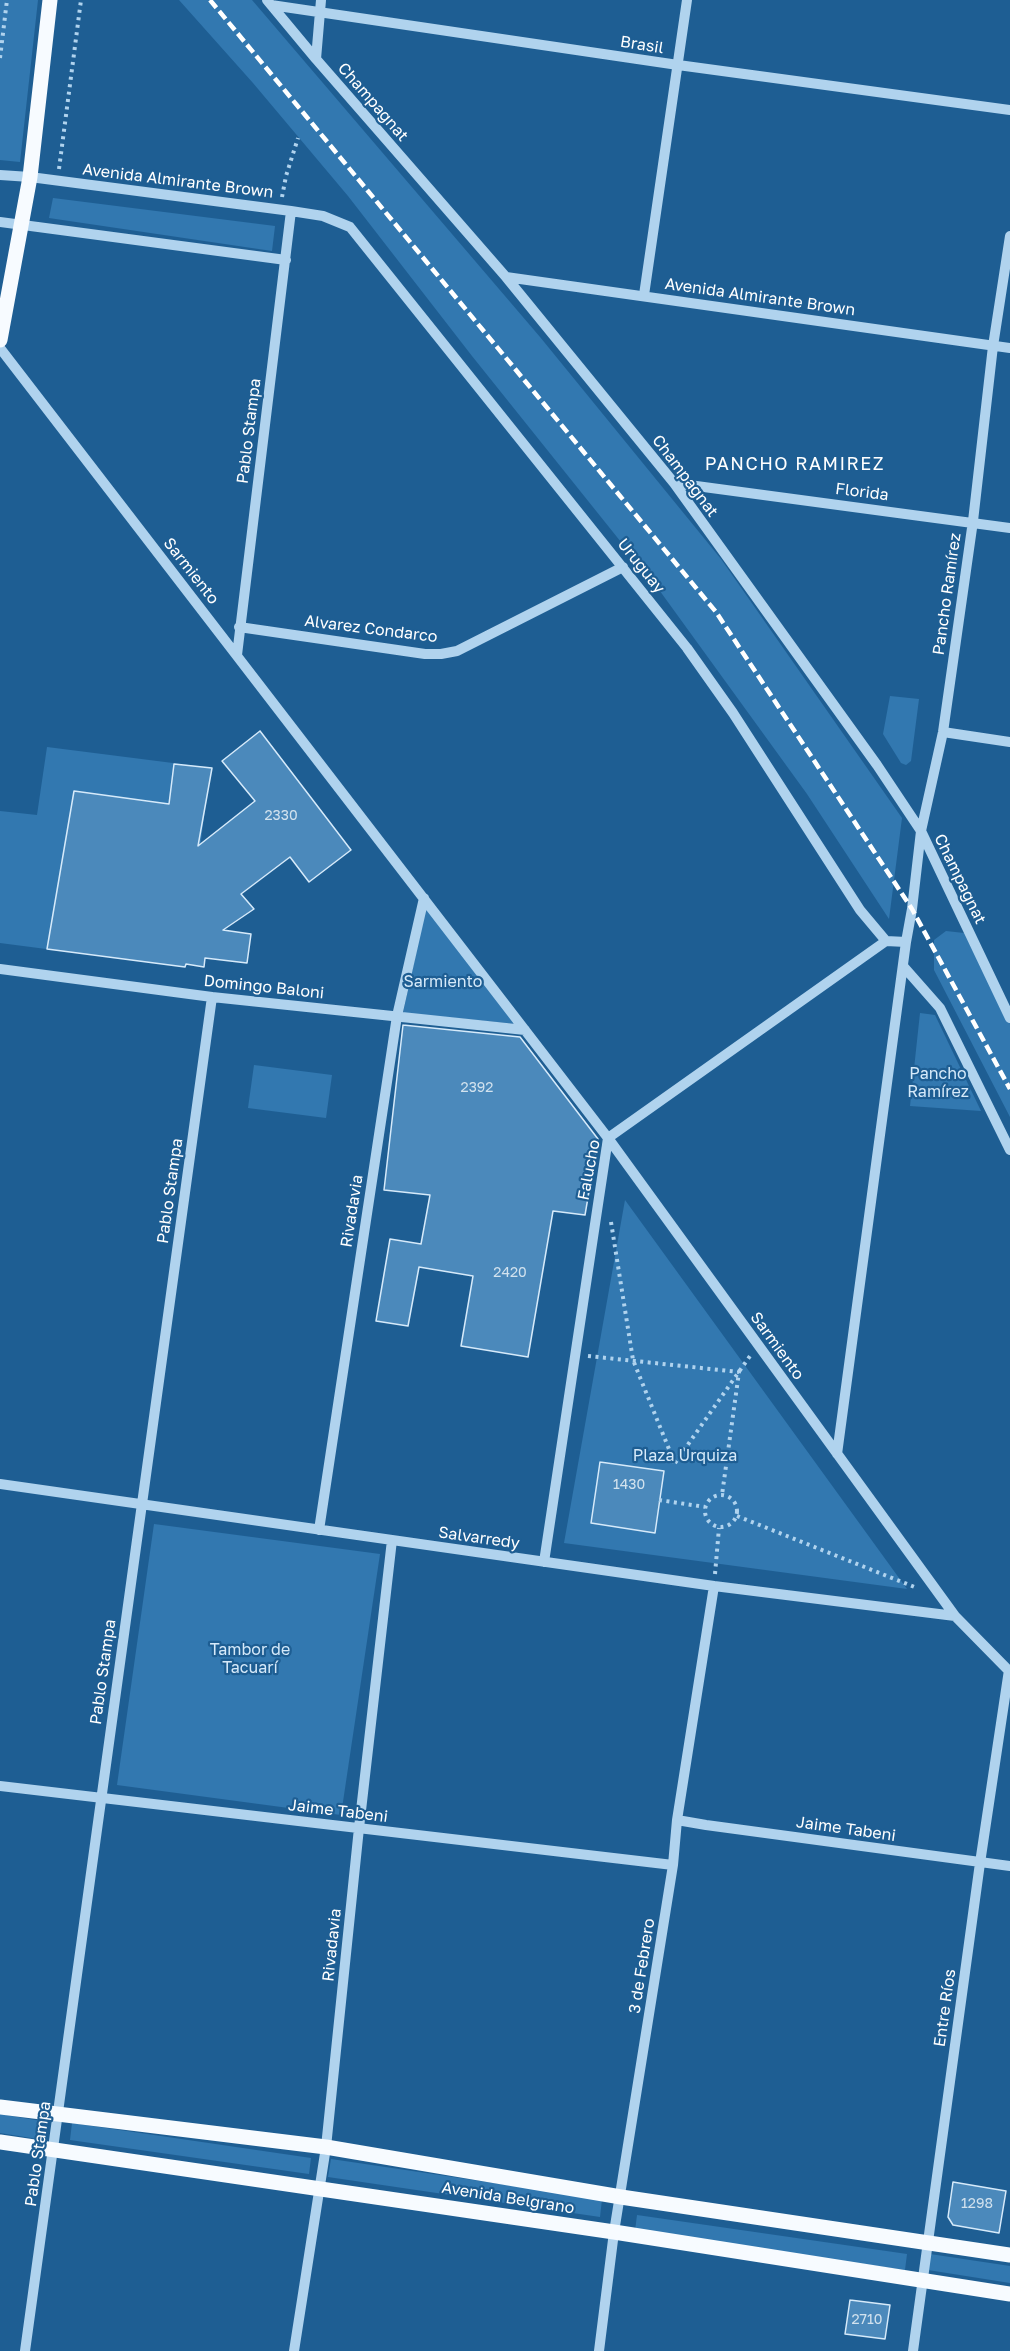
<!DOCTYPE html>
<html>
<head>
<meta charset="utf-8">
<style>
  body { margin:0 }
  canvas { display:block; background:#1e5e93 }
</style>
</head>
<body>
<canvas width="1010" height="2351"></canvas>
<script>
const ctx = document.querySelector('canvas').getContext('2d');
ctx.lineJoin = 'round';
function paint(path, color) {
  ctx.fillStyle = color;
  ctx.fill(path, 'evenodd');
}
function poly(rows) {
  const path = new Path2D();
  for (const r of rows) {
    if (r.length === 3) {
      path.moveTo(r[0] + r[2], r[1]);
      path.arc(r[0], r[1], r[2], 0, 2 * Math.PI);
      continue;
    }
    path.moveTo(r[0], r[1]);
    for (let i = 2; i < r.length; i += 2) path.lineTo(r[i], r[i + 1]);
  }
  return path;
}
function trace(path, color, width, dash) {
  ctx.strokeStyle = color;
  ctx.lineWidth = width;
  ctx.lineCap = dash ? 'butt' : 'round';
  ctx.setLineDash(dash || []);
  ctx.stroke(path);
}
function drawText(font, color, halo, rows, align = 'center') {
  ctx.font = font + ' "Golos Text",sans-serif';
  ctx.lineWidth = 4.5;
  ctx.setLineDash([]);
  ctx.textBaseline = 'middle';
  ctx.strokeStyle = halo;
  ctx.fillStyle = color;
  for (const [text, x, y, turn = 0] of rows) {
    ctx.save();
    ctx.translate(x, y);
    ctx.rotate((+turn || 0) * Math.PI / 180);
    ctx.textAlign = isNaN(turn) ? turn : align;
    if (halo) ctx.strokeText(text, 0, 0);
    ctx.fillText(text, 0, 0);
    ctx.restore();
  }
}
paint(poly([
  [0,0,38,0,20,162,0,160],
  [179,0,252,0,540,337,721,559,902,818,889,919,807,794,657,587,472,356,348,196,253,83],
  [53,198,275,226,272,251,49,218],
  [890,696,919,699,911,761,906,765,901,763,883,734],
  [47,747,212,768,205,809,185,967,0,943,0,811,37,815],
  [426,907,517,1024,403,1013],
  [946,931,964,933,1010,1023,1010,1117,934,970,934,940],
  [920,1013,935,1015,981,1111,910,1106],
  [254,1065,332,1075,326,1118,248,1108],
  [625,1200,907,1589,564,1543],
  [154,1524,380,1554,341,1815,117,1785],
  [0,2114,41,2121,38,2139,0,2133],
  [72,2123,311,2158,309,2174,70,2140],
  [331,2159,602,2199,600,2217,328,2177],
  [637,2215,907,2254,905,2270,635,2231],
  [930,2254,1010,2266,1010,2283,928,2270]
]), '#3278b0');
const building = poly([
  [260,731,351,850,309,882,290,857,241,894,254,909,223,930,251,934,247,963,205,958,204,967,186,964,185,967,47,949,74,791,169,804,174,764,212,768,198,846,255,801,222,761,260,731],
  [403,1025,520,1037,598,1139,585,1215,553,1211,528,1357,461,1346,473,1276,419,1267,408,1326,376,1321,390,1239,421,1244,430,1195,384,1190,403,1025],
  [600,1462,664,1471,655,1533,591,1523,600,1462],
  [953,2182,1006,2191,999,2233,953,2225,948,2217,953,2182],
  [850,2300,890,2305,885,2339,845,2334,850,2300]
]);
paint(building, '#4b89bb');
trace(building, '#d6eafa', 1.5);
trace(poly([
  [0,58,7,0],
  [59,169,81,0],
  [282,197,286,176,298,138],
  [611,1222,633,1360,675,1464],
  [588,1356,739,1372,722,1495],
  [675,1463,750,1356],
  [721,1511,16],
  [659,1500,705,1507],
  [737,1516,917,1588],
  [715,1574,719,1528]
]), '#b0d3ee', 4, [3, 4.5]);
trace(poly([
  [267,0,316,59,506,277,674,483,877,765,921,831,1010,1018],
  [271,5,678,65,1010,110],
  [316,59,321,0],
  [0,175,30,177,291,211,323,216,350,227,687,648,733,713,860,910,886,941],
  [0,222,286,260],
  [506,277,1010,348],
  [644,295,687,0],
  [0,348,608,1138,955,1616,1010,1672],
  [674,483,1010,528],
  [239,627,425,654,441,654,457,651,623,567],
  [237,655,291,211],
  [943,732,1010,742],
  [903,966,940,1008,1010,1150],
  [0,969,212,997,525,1030],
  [837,1454,906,942,912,909,921,831,943,732,973,521,993,346,1010,236],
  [0,1484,714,1586,955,1616],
  [319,1530,397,1016,424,898],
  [544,1562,608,1138,886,941,906,942],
  [0,1786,673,1865],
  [677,1820,706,1825,1010,1866],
  [25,2351,212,997],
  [294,2351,326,2147,359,1828,392,1540],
  [599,2351,614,2232,673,1865,677,1820,714,1586],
  [913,2351,980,1863,1009,1670]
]), '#b0d3ee', 10);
trace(poly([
  [0,340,30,177,50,0],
  [0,2107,326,2147,621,2197,1010,2255],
  [0,2142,614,2232,1010,2294]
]), '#f7fbff', 15);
trace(poly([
  [210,0,716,612,912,909,1010,1089]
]), '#fff', 4.5, [10, 4.5]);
drawText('14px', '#d2e2ee', null, [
  ["2330",281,816],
  ["2392",477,1088],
  ["2420",510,1273],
  ["1430",629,1485],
  ["1298",977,2204],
  ["2710",867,2320]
]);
drawText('16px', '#fff', '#1e5e93', [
  ["Brasil",642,45,9],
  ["Champagnat",373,102,49],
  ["Avenida Almirante Brown",178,181,7],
  ["Avenida Almirante Brown",760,297,8],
  ["Pablo Stampa",249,431,-83],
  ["Champagnat",685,476,53],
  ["Florida",862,492,7],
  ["Uruguay",641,566,51],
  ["Sarmiento",191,571,52],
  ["Pancho Ramírez",947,594,-82],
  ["Alvarez Condarco",371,629,7],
  ["Champagnat",960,879,64],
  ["Domingo Baloni",264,987,6],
  ["Falucho",589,1170,-79],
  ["Pablo Stampa",170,1191,-82],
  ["Rivadavia",352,1211,-81],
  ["Sarmiento",777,1346,54],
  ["Salvarredy",479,1538,8],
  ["Pablo Stampa",103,1672,-82],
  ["Jaime Tabeni",338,1811,7],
  ["Jaime Tabeni",846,1829,8],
  ["Rivadavia",332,1945,-84],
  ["3 de Febrero",642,1966,-81],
  ["Entre Ríos",945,2008,-82],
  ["Pablo Stampa",38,2154,-82],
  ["Avenida Belgrano",508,2198,9]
]);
drawText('16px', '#d6eafa', '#1e5e93', [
  ["Sarmiento",443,982],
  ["Pancho",938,1074],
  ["Ramírez",938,1092],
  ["Plaza Urquiza",685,1456],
  ["Tambor de",250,1650],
  ["Tacuarí",250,1668]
]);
ctx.letterSpacing = '1.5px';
drawText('18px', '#fff', '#1e5e93', [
  ["PANCHO RAMIREZ",795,464]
]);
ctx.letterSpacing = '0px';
</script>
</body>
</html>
